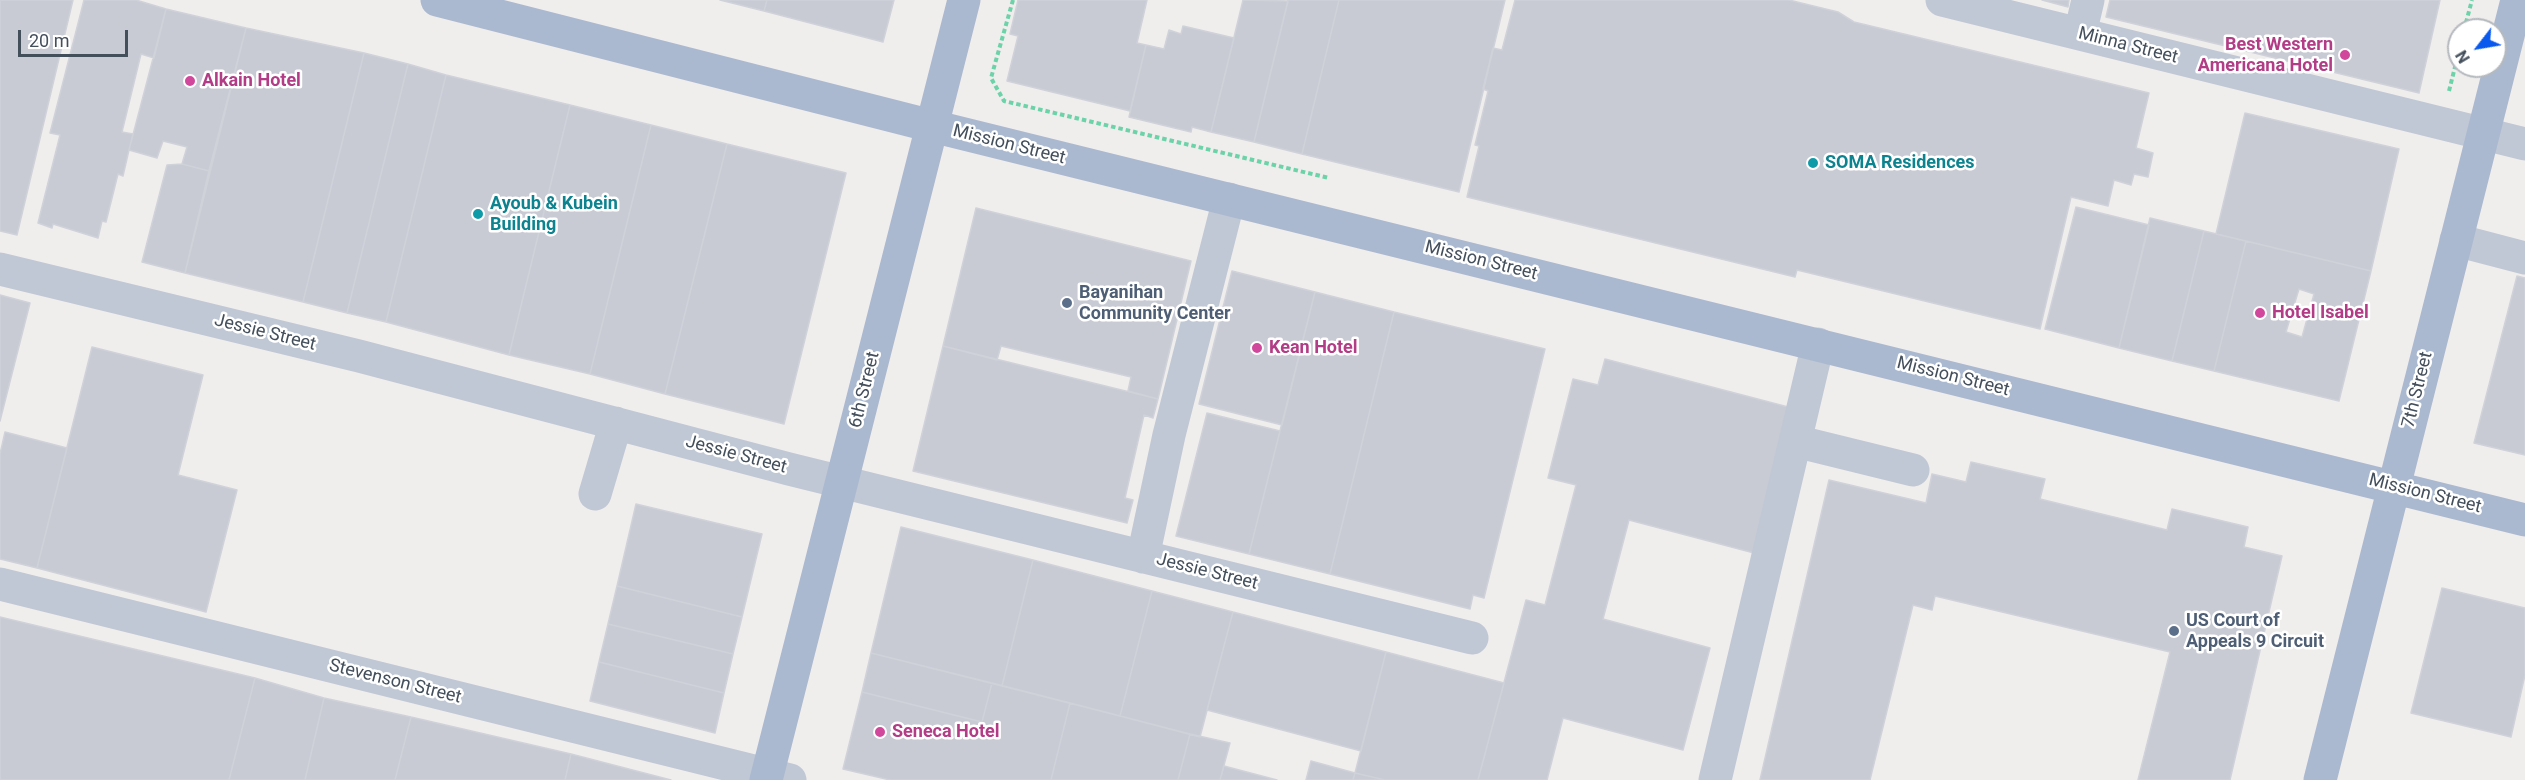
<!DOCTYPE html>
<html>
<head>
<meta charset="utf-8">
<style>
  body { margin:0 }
  #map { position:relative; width:2525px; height:780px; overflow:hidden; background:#f0eded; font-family:Roboto,sans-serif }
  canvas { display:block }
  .north { position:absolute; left:2447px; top:18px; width:60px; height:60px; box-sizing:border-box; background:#fff; border:2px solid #b4b9be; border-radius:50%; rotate:239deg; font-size:16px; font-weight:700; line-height:24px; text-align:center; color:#444f5c }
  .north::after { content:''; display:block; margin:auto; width:21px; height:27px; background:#0959ee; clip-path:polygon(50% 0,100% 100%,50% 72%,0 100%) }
  .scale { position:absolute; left:18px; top:30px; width:110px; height:27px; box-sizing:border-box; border:3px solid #444f5c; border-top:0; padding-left:8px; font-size:18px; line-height:21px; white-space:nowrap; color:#444f5c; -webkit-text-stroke:4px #fff; paint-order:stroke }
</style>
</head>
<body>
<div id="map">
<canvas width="2525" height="780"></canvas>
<div class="north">N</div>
<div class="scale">20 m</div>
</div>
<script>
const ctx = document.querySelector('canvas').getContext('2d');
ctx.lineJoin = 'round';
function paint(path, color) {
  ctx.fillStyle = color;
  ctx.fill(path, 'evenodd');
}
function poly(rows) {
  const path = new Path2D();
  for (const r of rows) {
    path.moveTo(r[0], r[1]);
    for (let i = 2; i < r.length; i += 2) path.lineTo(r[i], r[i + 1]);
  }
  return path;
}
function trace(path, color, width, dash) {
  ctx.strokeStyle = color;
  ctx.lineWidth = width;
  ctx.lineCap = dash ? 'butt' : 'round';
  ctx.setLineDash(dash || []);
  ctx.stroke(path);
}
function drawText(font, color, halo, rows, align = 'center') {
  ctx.font = font + ' Roboto,sans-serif';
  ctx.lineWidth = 5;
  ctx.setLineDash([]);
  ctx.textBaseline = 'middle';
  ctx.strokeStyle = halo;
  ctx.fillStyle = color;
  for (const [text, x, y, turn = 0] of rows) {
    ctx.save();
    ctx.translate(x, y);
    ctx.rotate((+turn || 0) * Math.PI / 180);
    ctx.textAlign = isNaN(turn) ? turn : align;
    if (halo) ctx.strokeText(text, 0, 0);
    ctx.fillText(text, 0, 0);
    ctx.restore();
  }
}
const building = poly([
  [0,0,73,0,17,235,0,231,0,0],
  [84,0,136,0,166,9,154,58,141,54,122,132,133,134,129,150,123,176,118,174,106,222,102,221,98,238,53,224,52,228,38,223,60,135,50,133,84,0],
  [720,0,767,0,764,11,720,0],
  [767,0,894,0,883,42,764,11,767,0],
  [1018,0,1147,0,1137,43,1146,45,1130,111,1007,81,1018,36,1010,34,1018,0],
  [1243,0,1288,1,1254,142,1211,132,1243,0],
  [1288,0,1339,0,1302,154,1254,142,1288,0],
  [1339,0,1505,0,1459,192,1302,154,1339,0],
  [1515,0,1789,0,1838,12,1854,22,2149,93,2136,148,2153,153,2148,177,2134,174,2131,185,2114,180,2108,206,2071,197,2040,329,1797,270,1795,277,1467,197,1479,146,1475,145,1488,91,1483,89,1493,48,1502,50,1515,0],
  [2042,0,2069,0,2068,7,2042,0],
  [2110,0,2440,0,2419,93,2106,17,2110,0],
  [166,9,246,28,209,171,182,164,187,147,163,141,157,158,129,150,166,9],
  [1183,26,1234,38,1211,132,1192,127,1191,132,1129,117,1146,45,1164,49,1169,30,1181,34,1183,26],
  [246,28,364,53,303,302,185,273,246,28],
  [364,53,408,64,347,313,303,302,364,53],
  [408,64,446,75,386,322,347,313,408,64],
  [446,75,570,105,509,355,386,322,446,75],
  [570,105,651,125,590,374,509,355,570,105],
  [2245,113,2399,149,2371,271,2216,234,2245,113],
  [651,125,727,144,665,394,590,374,651,125],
  [727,144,846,173,784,424,665,394,727,144],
  [182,164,209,171,185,273,142,262,167,165,182,164],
  [2076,207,2149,225,2119,348,2045,329,2076,207],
  [976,208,1191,261,1158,399,1128,391,1131,377,1001,346,997,360,943,346,976,208],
  [2150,218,2204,231,2172,361,2119,348,2150,218],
  [2204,231,2246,241,2214,371,2172,361,2204,231],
  [2246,241,2371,271,2339,401,2214,371,2246,241],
  [2299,289,2314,294,2302,337,2286,332,2299,289],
  [1232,271,1315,292,1282,425,1199,404,1232,271],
  [2517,276,2525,278,2525,455,2474,443,2517,276],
  [1315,292,1394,312,1330,574,1249,554,1315,292],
  [0,295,30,303,0,421,0,295],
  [1394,312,1545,349,1484,598,1473,595,1470,609,1330,574,1394,312],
  [943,346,1158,399,1153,418,1144,415,1125,498,1133,500,1127,523,913,471,943,346],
  [92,347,203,375,178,475,237,490,206,612,37,568,92,347],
  [1605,359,1792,408,1754,553,1629,520,1603,619,1710,648,1683,750,1563,718,1547,780,1478,780,1526,600,1545,605,1576,485,1548,478,1573,379,1598,385,1605,359],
  [1207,413,1280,431,1249,554,1176,536,1207,413],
  [5,432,67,448,37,568,0,559,0,454,5,432],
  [1971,462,2045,479,2040,499,2167,530,2172,509,2248,527,2244,547,2282,556,2230,780,2138,780,2170,652,1935,596,1932,610,1913,605,1870,780,1760,780,1829,480,1926,503,1932,474,1966,482,1971,462],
  [636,504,762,534,742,617,617,586,636,504],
  [901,527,1033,560,1002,686,871,653,901,527],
  [1033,560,1152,591,1120,716,1002,686,1033,560],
  [617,586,742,617,733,654,608,624,617,586],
  [2442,588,2525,608,2525,675,2511,737,2411,713,2442,588],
  [1152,591,1233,612,1200,737,1120,716,1152,591],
  [1233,612,1386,652,1361,751,1207,710,1233,612],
  [0,617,255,678,229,780,0,780,0,617],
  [608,624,733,654,724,693,599,662,608,624],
  [1386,652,1504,683,1478,780,1385,780,1355,773,1386,652],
  [871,653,992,683,982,722,862,692,871,653],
  [599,662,724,693,715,733,590,701,599,662],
  [255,678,324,698,305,780,229,780,255,678],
  [992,683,1070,703,1051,780,890,780,843,769,862,692,982,722,992,683],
  [324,698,411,717,395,780,305,780,324,698],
  [1070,703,1190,734,1178,780,1051,780,1070,703],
  [411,717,571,754,565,780,395,780,411,717],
  [1190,734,1230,743,1220,780,1178,780,1190,734],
  [571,754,671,780,565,780,571,754],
  [1311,761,1355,773,1353,780,1306,780,1311,761],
  [1224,766,1277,780,1220,780,1224,766],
  [1355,773,1385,780,1353,780,1355,773]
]);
paint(building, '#c8cbd4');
trace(building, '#d0d2da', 1.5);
trace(poly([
  [1013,0,991,78,1004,101,1329,178],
  [2464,30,2472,0],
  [2449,91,2459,51]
]), '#6cd3a9', 4, [4.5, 3]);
trace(poly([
  [1942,0,2525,144],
  [2080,34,2088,0],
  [2456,240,2525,258],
  [0,269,359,356,789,469,1472,638],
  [1795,441,1913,470],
  [595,494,616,423],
  [1143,557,1169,435,1229,199],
  [0,584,790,780],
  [1715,780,1818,344]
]), '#bfc8d4', 33);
trace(poly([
  [437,0,932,126,2525,520],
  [766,780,964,0],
  [2320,780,2517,0]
]), '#aab9cf', 33);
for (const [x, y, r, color] of [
  [2345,55,6,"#d1479c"],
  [190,81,6,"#d1479c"],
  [1813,163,6,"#0f9aa8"],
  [478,214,6,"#0f9aa8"],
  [1067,303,6,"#5c6f8a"],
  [2260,313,6,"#d1479c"],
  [1257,348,6,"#d1479c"],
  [2174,631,6,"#5c6f8a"],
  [880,732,6,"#d1479c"]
]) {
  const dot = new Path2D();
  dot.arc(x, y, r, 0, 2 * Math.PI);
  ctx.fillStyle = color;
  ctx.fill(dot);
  trace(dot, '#fff', 2);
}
drawText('bold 18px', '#b23c85', '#fff', [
  ["Best Western",2333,45,"right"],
  ["Americana Hotel",2333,66,"right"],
  ["Alkain Hotel",202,81],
  ["Hotel Isabel",2272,313],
  ["Kean Hotel",1269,348],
  ["Seneca Hotel",892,732]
], 'left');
drawText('18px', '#444f5c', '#fff', [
  ["Minna Street",2128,46,14],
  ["Mission Street",1009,145,14],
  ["Mission Street",1481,261,14],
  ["Jessie Street",265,333,14],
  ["Mission Street",1953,377,14],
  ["6th Street",865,390,-76],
  ["7th Street",2418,390,-76],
  ["Jessie Street",736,455,15],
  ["Mission Street",2425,494,14],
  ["Jessie Street",1207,572,14],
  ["Stevenson Street",395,682,14]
]);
drawText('bold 18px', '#0d838f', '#fff', [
  ["SOMA Residences",1825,163],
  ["Ayoub & Kubein",490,204],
  ["Building",490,225]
], 'left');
drawText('bold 18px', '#4e5e75', '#fff', [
  ["Bayanihan",1079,293],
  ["Community Center",1079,314],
  ["US Court of",2186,621],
  ["Appeals 9 Circuit",2186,642]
], 'left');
</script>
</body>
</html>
